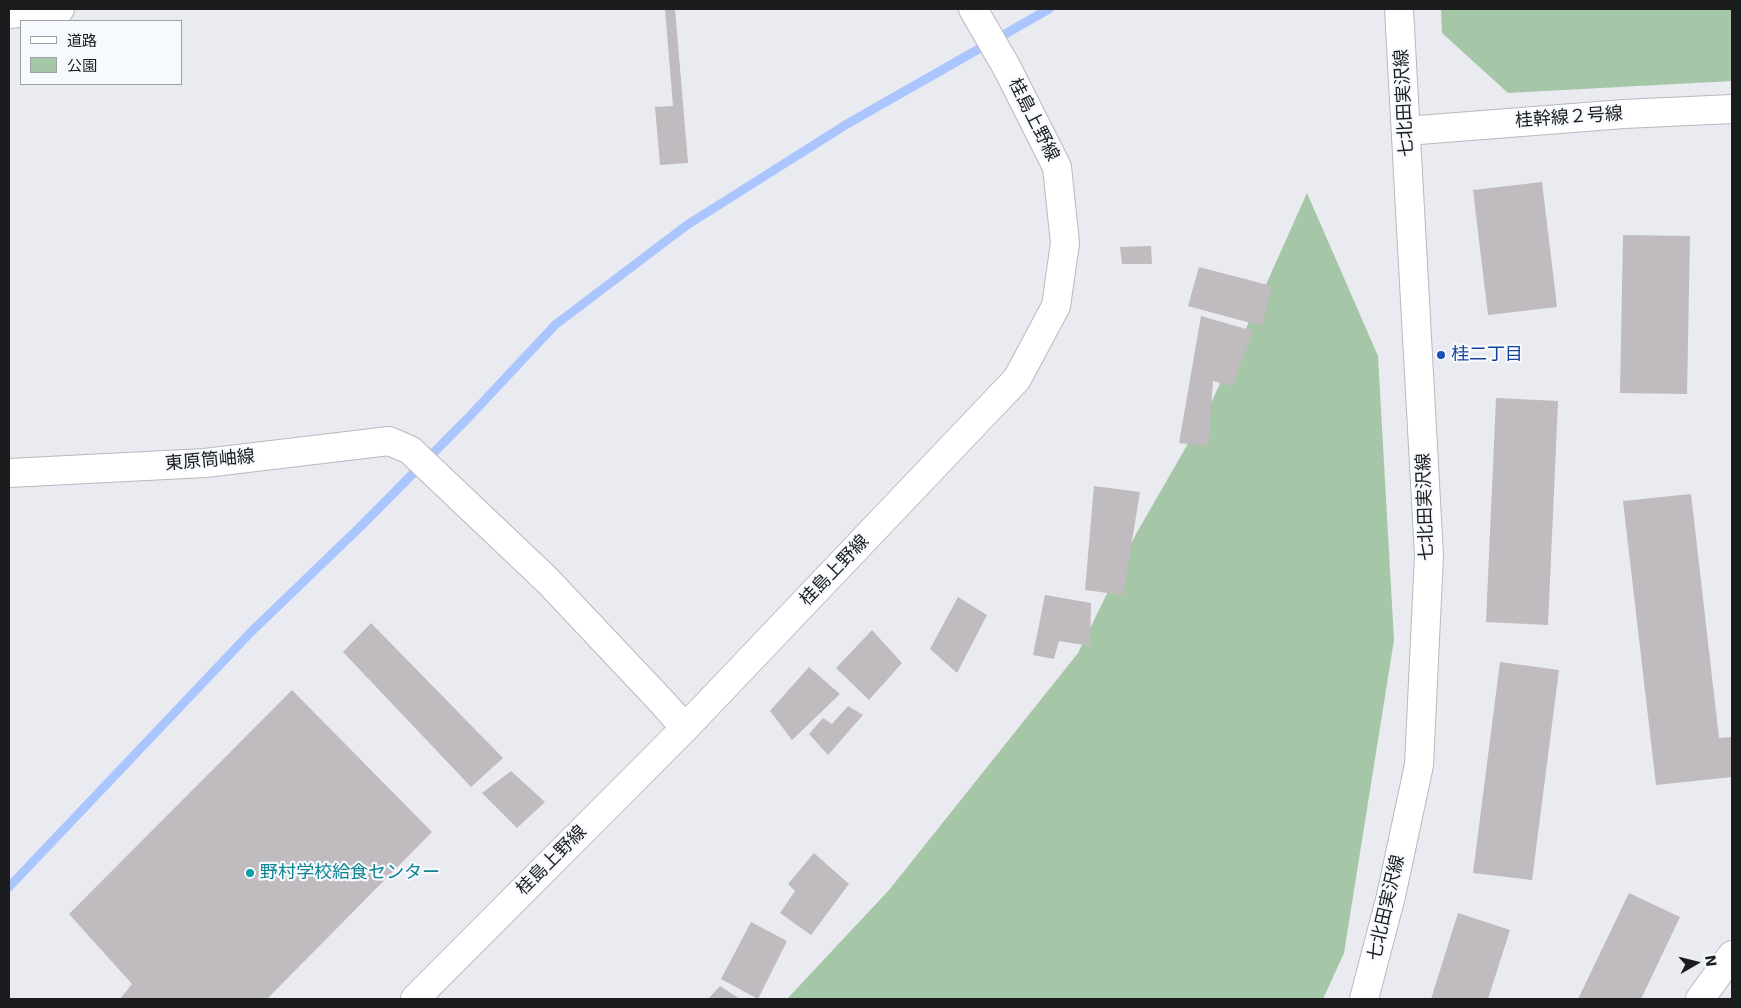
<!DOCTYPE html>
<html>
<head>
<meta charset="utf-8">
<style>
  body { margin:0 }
  #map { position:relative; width:1741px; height:1008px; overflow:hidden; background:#e9ebf0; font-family:"DejaVu Sans","Noto Sans JP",sans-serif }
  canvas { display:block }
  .frame { position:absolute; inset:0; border:10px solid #1b1c1e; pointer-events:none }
  .legend { position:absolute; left:20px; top:20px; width:162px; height:65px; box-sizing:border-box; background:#f6f9fe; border:1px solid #9ea1a4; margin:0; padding:6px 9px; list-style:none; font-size:15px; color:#1b1c1e }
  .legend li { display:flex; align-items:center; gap:10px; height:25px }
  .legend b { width:25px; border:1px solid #9ea1a4 }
  .north { position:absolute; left:1671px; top:938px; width:50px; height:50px; -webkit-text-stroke:4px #f6f9fe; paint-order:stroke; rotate:82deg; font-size:14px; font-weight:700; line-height:20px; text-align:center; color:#1b1c1e }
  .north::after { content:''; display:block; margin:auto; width:18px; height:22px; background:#1b1c1e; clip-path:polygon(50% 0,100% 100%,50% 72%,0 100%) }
</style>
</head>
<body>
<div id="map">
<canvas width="1741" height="1008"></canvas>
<div class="frame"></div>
<ul class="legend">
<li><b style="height:6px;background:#fff"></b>道路</li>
<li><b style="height:14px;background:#a6c7a7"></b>公園</li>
</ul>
<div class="north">N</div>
</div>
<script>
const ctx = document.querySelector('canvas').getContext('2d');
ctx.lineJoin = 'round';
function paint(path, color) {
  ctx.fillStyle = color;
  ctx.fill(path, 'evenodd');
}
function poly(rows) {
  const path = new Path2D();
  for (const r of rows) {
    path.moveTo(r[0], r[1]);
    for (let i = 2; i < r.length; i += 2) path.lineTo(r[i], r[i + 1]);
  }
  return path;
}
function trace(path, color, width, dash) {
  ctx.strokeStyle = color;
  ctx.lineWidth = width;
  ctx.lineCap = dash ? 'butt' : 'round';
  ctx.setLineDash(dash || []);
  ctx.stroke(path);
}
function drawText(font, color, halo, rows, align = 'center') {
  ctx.font = font + ' "DejaVu Sans","Noto Sans JP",sans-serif';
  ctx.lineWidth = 4.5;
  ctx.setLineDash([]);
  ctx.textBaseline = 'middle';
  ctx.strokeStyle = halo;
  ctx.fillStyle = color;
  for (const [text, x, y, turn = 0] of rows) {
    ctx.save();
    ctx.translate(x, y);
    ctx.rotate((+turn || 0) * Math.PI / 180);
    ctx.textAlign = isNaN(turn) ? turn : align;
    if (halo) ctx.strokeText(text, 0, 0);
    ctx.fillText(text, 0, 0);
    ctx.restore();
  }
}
paint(poly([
  [1441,9,1732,9,1732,81,1508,93,1442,33],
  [1307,193,1378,356,1394,640,1344,953,1323,999,787,999,889,890,1078,653,1136,534,1209,407,1255,309]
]), '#a6c7a7');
trace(poly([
  [9,887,251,632,361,526,467,419,555,325,687,225,847,124,1049,9]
]), '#abc6ff', 9);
paint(poly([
  [665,9,675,9,688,163,660,165,655,107,673,106],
  [1542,182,1557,307,1488,315,1473,190],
  [1623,235,1690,236,1687,394,1620,393],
  [1151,246,1152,264,1122,264,1120,247],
  [1199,267,1272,286,1262,326,1188,306],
  [1201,316,1253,331,1232,386,1213,381,1208,446,1179,443],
  [1496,398,1558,401,1548,625,1486,622],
  [1094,486,1140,492,1123,595,1085,590],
  [1691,494,1719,738,1732,737,1732,777,1656,785,1623,501],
  [1045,595,1091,603,1090,646,1059,641,1054,659,1033,655],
  [958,597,987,615,957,673,930,649],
  [371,623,503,758,471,787,343,652],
  [872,630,902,663,869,700,836,668],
  [1500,662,1559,670,1532,880,1473,873],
  [809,667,840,694,792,740,770,711],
  [292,690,432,832,267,999,120,999,132,984,69,914],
  [848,706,863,715,828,755,809,734,823,718,832,724],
  [511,771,545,802,517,828,482,793],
  [814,853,849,884,811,935,780,913,795,891,788,884],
  [1629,893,1680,917,1641,999,1578,999],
  [1458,913,1510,930,1488,999,1431,999],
  [751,922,787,941,758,999,721,979],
  [720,986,740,999,708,999]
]), '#bfbbbe');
const minor = poly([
  [1406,131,1624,114,1732,109],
  [9,473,205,463,389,441,410,450,547,580,663,703,685,728],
  [415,999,685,728,1017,379,1056,306,1065,243,1057,167,1006,66,973,9],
  [1364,999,1391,896,1419,765,1429,556,1399,9],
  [1700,999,1732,955]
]);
const highway = poly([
  [9,14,60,9]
]);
trace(minor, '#b7b9be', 30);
trace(highway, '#b7b9be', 30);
trace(minor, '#fff', 28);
trace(highway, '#fff', 28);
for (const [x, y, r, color] of [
  [1441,355,5,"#1a4fb4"],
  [250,873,5,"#0f9aa8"]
]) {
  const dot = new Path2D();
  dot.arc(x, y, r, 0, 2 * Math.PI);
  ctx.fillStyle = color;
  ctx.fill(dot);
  trace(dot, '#f6f9fe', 2);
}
drawText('18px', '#1b1c1e', '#f6f9fe', [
  ["七北田実沢線",1405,103,-93],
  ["桂幹線２号線",1569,118,-4],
  ["桂島上野線",1033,120,63],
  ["東原筒岫線",210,461,-5],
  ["七北田実沢線",1426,507,-92],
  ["桂島上野線",835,571,-46],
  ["桂島上野線",552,861,-45],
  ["七北田実沢線",1387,908,-77]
]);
drawText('18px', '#164399', '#f6f9fe', [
  ["桂二丁目",1451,355]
], 'left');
drawText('18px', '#0d838f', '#f6f9fe', [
  ["野村学校給食センター",260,873]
], 'left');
</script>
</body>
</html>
